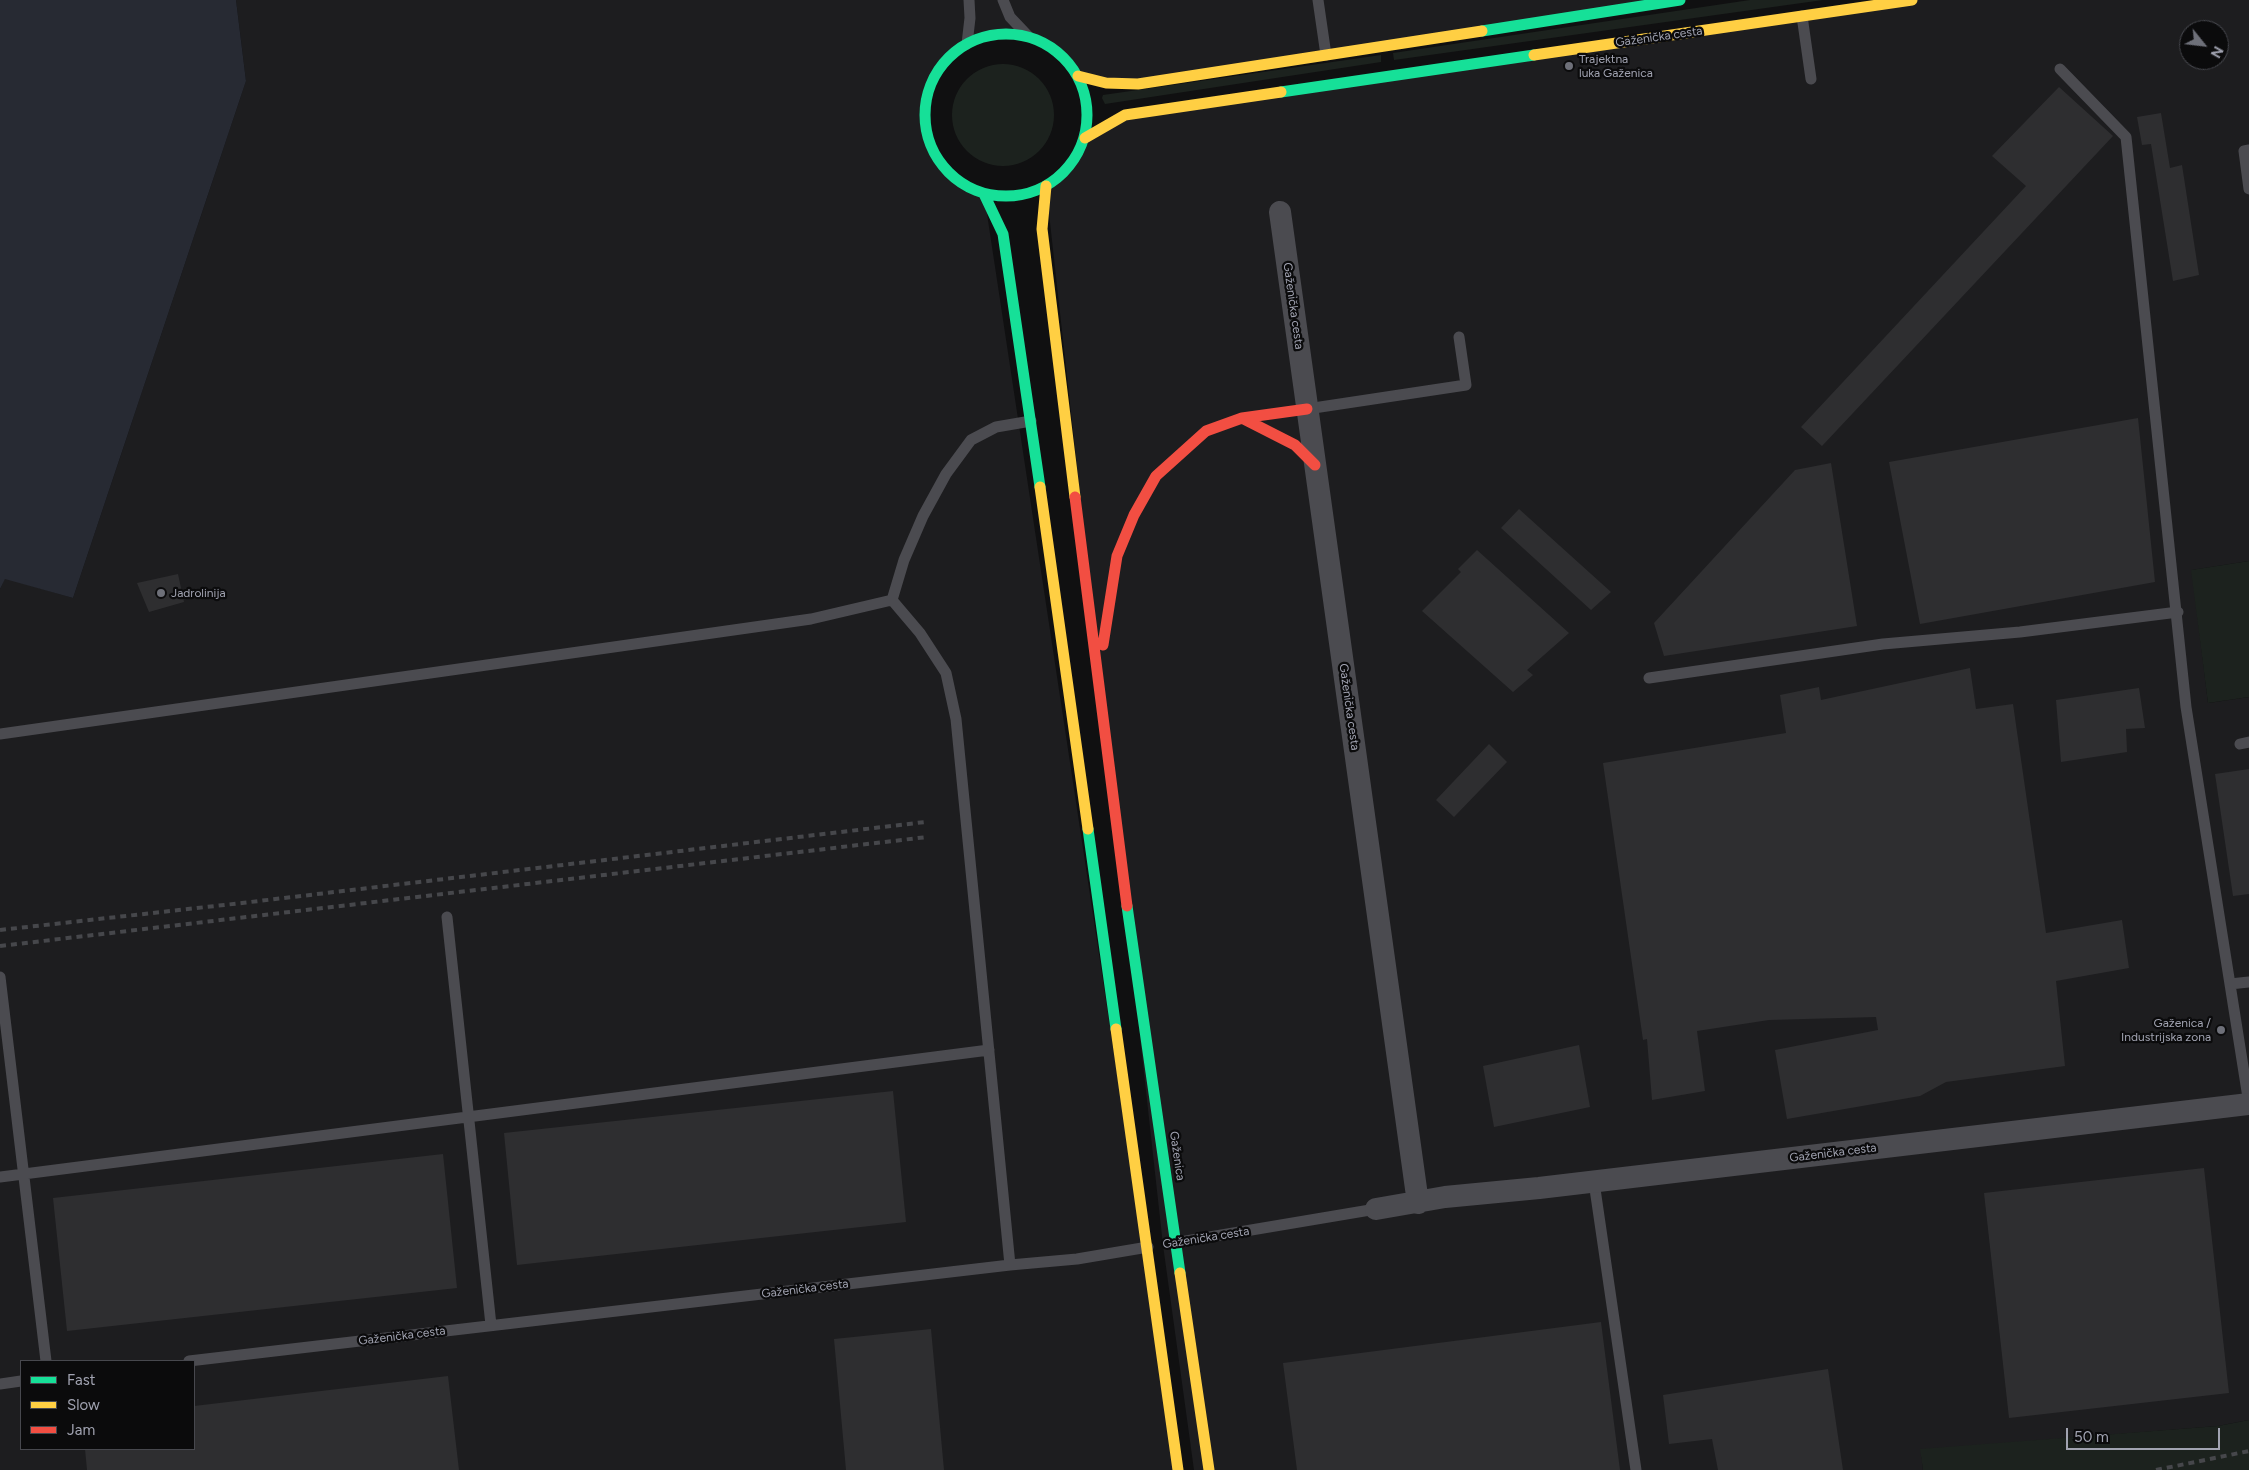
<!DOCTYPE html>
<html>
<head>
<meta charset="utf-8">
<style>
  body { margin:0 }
  #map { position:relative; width:2249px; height:1470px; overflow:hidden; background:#101011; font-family:Figtree,sans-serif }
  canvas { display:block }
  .legend { position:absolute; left:20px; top:1360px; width:175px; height:90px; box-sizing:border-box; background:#0b0b0c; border:1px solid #47484e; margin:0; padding:6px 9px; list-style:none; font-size:15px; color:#a1a3b1 }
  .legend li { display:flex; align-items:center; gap:10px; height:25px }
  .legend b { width:25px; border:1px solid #47484e }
  .north { position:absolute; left:2179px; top:20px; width:50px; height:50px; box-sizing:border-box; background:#0b0b0c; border:1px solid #47484e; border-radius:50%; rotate:119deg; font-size:14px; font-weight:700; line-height:20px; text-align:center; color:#a1a3b1 }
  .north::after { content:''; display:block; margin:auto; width:18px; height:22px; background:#6e7079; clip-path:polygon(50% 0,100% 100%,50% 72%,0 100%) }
  .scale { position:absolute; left:2066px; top:1428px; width:154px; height:22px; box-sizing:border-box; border:2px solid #a1a3b1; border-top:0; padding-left:6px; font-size:15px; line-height:18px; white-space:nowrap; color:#a1a3b1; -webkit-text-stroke:4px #0b0b0c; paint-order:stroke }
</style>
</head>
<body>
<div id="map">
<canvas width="2249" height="1470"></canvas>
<ul class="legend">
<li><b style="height:6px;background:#16e098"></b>Fast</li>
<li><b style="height:6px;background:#ffcf43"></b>Slow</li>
<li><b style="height:6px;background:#f24e42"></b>Jam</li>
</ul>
<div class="north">N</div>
<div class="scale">50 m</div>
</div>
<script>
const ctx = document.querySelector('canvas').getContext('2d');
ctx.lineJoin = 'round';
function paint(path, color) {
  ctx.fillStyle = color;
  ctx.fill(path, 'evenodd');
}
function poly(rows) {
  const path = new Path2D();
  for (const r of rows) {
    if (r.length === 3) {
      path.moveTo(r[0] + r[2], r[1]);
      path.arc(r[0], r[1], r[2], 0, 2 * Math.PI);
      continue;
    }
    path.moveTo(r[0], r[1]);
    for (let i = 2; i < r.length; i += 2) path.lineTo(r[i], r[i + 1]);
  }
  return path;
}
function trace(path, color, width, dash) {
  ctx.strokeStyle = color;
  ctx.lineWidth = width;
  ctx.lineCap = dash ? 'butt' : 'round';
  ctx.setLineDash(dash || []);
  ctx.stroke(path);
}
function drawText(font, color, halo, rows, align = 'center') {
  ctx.font = font + ' Figtree,sans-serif';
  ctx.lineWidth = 4.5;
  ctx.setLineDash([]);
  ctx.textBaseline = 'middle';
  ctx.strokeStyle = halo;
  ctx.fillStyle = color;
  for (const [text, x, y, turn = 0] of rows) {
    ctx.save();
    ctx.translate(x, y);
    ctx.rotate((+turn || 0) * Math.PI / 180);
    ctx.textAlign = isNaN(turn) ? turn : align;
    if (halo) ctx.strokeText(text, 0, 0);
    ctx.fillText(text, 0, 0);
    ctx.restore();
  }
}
paint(poly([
  [236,0,1680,0,1138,84,1078,76,1057,51,1044,43,1029,37,997,34,967,44,954,53,943,65,928,93,925,125,935,155,956,179,984,194,1177,1470,0,1470,0,589,5,578,73,598,246,81],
  [21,1361,194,1361,194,1449,21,1449],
  [1912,0,2249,0,2249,561,2192,570,2208,703,2249,697,2249,1420,2218,1426,1921,1450,1923,1470,1194,1470,1163,1245,1046,186,1085,138,1125,115],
  [2189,30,2219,30,2219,60,2189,60]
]), '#1d1d1f');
paint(poly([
  [1750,0,1823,0,1394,60,1393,53],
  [1381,55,1381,62,1105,104,1102,98,1103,95],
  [1003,115,51],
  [2249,561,2249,697,2208,703,2191,570],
  [2249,1420,2249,1470,1923,1470,1920,1449,2218,1426]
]), '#1c221e');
paint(poly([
  [0,0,236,0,246,81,73,598,5,579,0,589]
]), '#272a33');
paint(poly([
  [2059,87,2113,136,1822,446,1801,427,2026,186,1992,156],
  [2161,113,2170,168,2182,165,2199,275,2173,281,2151,144,2142,145,2137,117],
  [2138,418,2155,582,1920,624,1889,462],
  [1831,463,1857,626,1664,656,1654,623,1795,470],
  [1519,509,1611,592,1591,610,1501,528],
  [1477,550,1569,633,1527,670,1533,675,1513,692,1422,611,1461,572,1458,569],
  [178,574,184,602,149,612,137,583],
  [1970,668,1976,709,2013,704,2046,933,2122,920,2129,968,2056,981,2065,1066,1946,1082,1920,1096,1787,1119,1775,1050,1878,1030,1876,1017,1769,1020,1697,1031,1705,1091,1652,1100,1647,1039,1643,1040,1603,763,1786,733,1780,695,1819,687,1821,700],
  [2139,688,2145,728,2126,729,2127,752,2061,762,2056,700],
  [1489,744,1507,762,1454,817,1436,800],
  [2249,769,2249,894,2233,896,2215,774],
  [1579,1045,1590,1107,1494,1127,1483,1066],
  [893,1091,906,1222,517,1265,504,1133],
  [443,1154,457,1288,67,1331,53,1198],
  [2204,1168,2229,1393,2009,1418,1984,1193],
  [1601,1322,1620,1470,1297,1470,1283,1363],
  [931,1329,944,1470,846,1470,834,1339],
  [1828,1369,1843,1470,1718,1470,1712,1439,1669,1444,1663,1395],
  [448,1376,459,1470,87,1470,85,1449,194,1449,194,1406]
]), '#2e2e30');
trace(poly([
  [1003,0,1010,17,1029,37],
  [1318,0,1326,55],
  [1802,16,1811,79],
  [967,44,970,18,969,0],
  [2060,69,2126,137,2186,707,2249,1104],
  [2249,150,2244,151,2249,189],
  [1307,409,1466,385,1459,337],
  [1649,678,1883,644,2020,632,2178,612],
  [0,734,811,619,892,600],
  [2240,744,2249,742],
  [447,917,491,1325],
  [0,977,46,1361],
  [2230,984,2249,982],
  [0,1177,989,1050],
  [1594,1182,1636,1470],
  [1174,1243,1376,1209],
  [1010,1265,956,719,946,673,920,633,892,600,904,560,923,516,946,474,971,440,996,427,1031,421],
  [189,1361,1010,1265,1077,1259,1148,1247],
  [0,1384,21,1381]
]), '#4b4b50', 11);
trace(poly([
  [1280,212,1418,1203],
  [1376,1209,1445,1197,1539,1188,2249,1104]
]), '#4b4b50', 22);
trace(poly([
  [1482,31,1680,0],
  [1006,115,81],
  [1281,92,1534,55],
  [984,194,1003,234,1040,487],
  [1088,829,1116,1029],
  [1127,906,1180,1273]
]), '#16e098', 11);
trace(poly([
  [1534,55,1912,0],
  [1078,76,1106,83,1138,84,1482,31],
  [1085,138,1125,115,1281,92],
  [1046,186,1042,229,1075,497],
  [1040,487,1088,829],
  [1116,1029,1178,1470],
  [1180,1273,1209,1470]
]), '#ffcf43', 11);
trace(poly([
  [1242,418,1295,445,1315,465],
  [1075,497,1127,906],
  [1103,645,1117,556,1134,515,1156,476,1206,431,1242,418,1307,409]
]), '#f24e42', 11);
trace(poly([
  [0,930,242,903,925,822],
  [0,946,927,837],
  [2156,1470,2249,1451]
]), '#46474b', 4, [6, 5]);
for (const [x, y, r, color] of [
  [1569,66,5,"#6e7079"],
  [161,593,5,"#6e7079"],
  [2221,1030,5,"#6e7079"]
]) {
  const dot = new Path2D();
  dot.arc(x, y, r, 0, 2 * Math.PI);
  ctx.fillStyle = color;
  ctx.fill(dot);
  trace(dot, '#0b0b0c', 2);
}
drawText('12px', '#a1a3b1', '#0b0b0c', [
  ["Gaženička cesta",1659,37,-8],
  ["Gaženička cesta",1293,306,82],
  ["Gaženička cesta",1349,707,82],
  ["Gaženička cesta",1833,1153,-7],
  ["Gaženica",1177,1156,82],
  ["Gaženička cesta",1206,1238,-9],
  ["Gaženička cesta",805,1289,-7],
  ["Gaženička cesta",402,1336,-7]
]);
drawText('12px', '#a1a3b1', '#0b0b0c', [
  ["Trajektna",1579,59],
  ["luka Gaženica",1579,73],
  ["Jadrolinija",171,593],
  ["Gaženica /",2211,1023,"right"],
  ["Industrijska zona",2211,1037,"right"]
], 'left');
</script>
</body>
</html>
